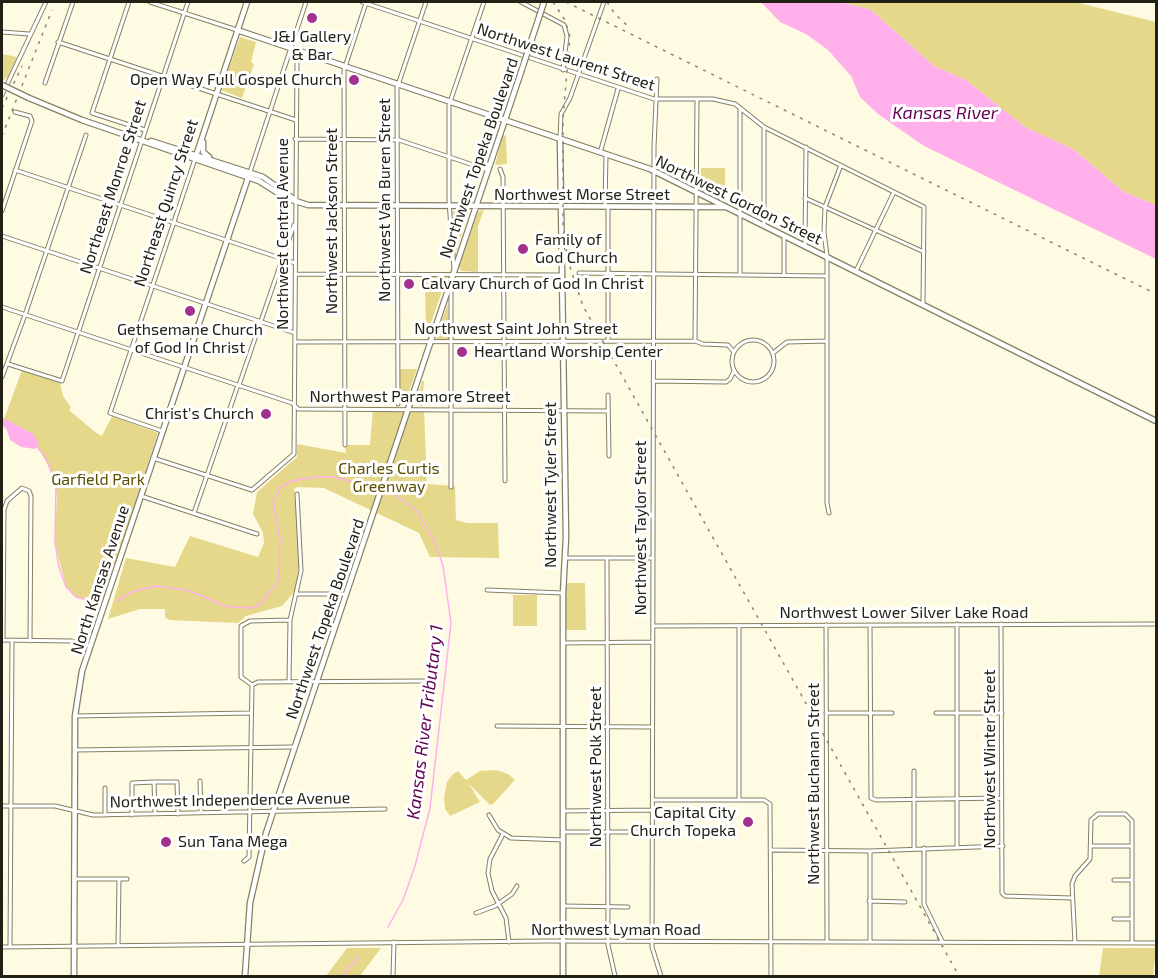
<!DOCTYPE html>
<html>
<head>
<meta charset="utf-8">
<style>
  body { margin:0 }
  #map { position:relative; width:1158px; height:978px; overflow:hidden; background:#fffbe3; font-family:"Exo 2",sans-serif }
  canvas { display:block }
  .frame { position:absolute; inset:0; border:3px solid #232116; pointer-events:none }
</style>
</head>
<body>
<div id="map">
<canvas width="1158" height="978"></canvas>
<div class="frame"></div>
</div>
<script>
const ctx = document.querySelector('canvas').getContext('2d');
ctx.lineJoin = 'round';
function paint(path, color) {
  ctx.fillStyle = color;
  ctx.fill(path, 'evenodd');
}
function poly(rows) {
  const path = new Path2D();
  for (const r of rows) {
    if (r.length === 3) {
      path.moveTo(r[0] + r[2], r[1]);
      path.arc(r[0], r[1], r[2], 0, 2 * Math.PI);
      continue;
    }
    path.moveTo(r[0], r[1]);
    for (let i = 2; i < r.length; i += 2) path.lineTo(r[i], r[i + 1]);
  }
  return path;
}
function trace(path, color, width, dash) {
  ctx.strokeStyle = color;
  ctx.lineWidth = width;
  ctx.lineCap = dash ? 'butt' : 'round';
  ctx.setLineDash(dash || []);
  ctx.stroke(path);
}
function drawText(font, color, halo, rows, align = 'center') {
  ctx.font = font + ' "Exo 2",sans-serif';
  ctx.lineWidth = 6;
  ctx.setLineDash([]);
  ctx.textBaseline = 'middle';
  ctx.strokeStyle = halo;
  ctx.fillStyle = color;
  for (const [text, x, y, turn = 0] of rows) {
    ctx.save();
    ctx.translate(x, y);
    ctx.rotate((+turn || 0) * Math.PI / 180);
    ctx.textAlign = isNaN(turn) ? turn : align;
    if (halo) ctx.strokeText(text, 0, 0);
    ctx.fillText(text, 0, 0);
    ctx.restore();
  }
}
paint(poly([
  [841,2,1075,2,1156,22,1156,205,1124,192,1073,149,1025,127,966,80,934,66,871,10],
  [240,37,256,42,251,62,254,64,242,98,221,90],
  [2,54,17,57,9,76,2,81],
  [503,135,506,136,507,164,495,165],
  [701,168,725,168,725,203,701,191],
  [484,209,478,226,478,272,461,271,459,267,478,212],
  [453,211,469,211,453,262],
  [425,276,447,277,426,337],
  [448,304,449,339,438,340,436,337],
  [400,369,417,369,405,403,396,407,396,404,402,401,400,397],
  [22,370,60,383,63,396,71,407,69,410,95,432,102,436,112,416,158,433,103,602,76,597,66,587,55,543,57,496,53,474,37,446,4,419],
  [422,381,424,381,422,407,416,402],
  [373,409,424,409,427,484,455,486,456,520,467,523,498,523,499,558,430,557,419,533,324,488,298,487,294,489,300,558,296,590,282,606,246,616,238,623,169,620,165,617,165,609,140,609,108,619,126,558,175,567,190,536,258,557,264,543,263,533,253,514,257,492,297,457,297,444,346,453,345,445,370,445],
  [564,583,585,583,586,630,564,630],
  [513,595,537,595,537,626,513,626],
  [496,770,508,774,515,780,493,804,490,805,469,784,480,802,450,816,445,809,444,797,447,782,453,774,458,771,466,780,480,771],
  [347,948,381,948,360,976,326,976],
  [1103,948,1156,948,1153,976,1099,976]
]), '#e6d88a');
paint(poly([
  [761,2,841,2,871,10,934,66,966,80,1025,127,1073,149,1124,192,1156,205,1156,259,924,146,878,114,860,97,851,76,828,50,806,34,780,22],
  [2,417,33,434,39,443,35,449,21,447,10,440,7,430,2,425]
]), '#ffb0eb');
trace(poly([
  [36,446,45,456,56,484,55,543,59,567,66,587,76,597,93,602],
  [117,601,132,592,156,586,187,590,228,607,252,608,260,604,277,583,279,573,280,538,273,502,281,487,291,481,316,477,334,477,366,485],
  [388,927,403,900,415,866,430,808,451,623,443,566,436,545,418,512,395,495],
  [342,976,359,956]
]), '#ffb0eb', 1.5);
const minor = poly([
  [129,2,92,113,145,130],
  [150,2,237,30],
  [362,2,654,99,713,99,735,104,764,127,924,207,923,304],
  [521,2,564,25,567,36,563,70],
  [2,32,29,34],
  [58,42,296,120],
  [657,79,654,147,652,947,661,976],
  [45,83,73,2],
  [2,95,46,2],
  [740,108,740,274],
  [560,138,561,114,570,98,604,2],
  [295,139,399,140,488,170],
  [600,153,618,89],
  [500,169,503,177,505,481],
  [15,170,295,263],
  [250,172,306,2],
  [805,198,924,252],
  [605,207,606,155],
  [2,211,32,121,30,116,15,112],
  [764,224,764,127],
  [2,236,295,333],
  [805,245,806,147],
  [454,269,449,201,449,105,484,2],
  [856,271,894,192],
  [579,273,827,276],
  [295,274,562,275],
  [784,274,784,237],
  [2,307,292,403,298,409,607,411],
  [753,361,21],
  [695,340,697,99],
  [608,341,608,208],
  [295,342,695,341,703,344,728,345,733,351],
  [773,353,787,342,827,341],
  [8,364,62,381,188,2],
  [2,377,25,315,86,135],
  [653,381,726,382,730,379,734,371],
  [239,385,294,225],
  [608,395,609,456],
  [398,404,397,88,426,2],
  [162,431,110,413,195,159],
  [345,445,344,70,366,3],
  [153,458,252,490,294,454,297,61],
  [451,487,451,284],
  [141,496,257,534],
  [194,513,238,385],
  [829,513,827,503,827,256,824,232,825,207,841,165],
  [566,558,652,558],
  [607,558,608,945,615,976],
  [487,590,563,593],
  [298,594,346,594],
  [1001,624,1002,893,1005,896,1072,898],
  [826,625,827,942],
  [870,625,871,798,876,800,1002,798],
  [653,626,1156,624],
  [2,640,71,641,91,646],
  [3,640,4,510,7,501,22,488,29,491,31,496,30,641],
  [563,643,653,642],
  [289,682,290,620,301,571,297,494],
  [252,685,258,682,424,681],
  [252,685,241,677,241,626,250,621,290,620],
  [826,713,892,713],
  [936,713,1002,713],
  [75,716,250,713],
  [497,726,652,727],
  [75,750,294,747],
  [914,771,914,848],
  [200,781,201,813],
  [154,782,155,813],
  [105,788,105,815],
  [653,800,764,800,770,804,771,976],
  [739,800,739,626],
  [2,806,55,806,93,815,385,809],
  [563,811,653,810],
  [132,815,132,783,154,782,177,782,178,814],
  [489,815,498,830,511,838,563,840],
  [563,832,653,832],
  [503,834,490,859,488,873,492,891,506,918,509,942],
  [1091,846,1131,846],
  [957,847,957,624],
  [924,848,924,904,943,943],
  [772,850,870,851,1003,846],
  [870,851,870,942],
  [244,861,249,857,252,685],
  [75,879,127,879],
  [1114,880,1132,880],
  [869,901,905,902],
  [563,906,628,907],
  [476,913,495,906,512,894,517,886],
  [1114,919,1132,919],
  [1075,943,1072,884,1075,876,1090,859,1091,820,1098,814,1125,814,1132,821,1132,943],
  [118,946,119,879],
  [2,947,546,941,1156,943],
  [10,947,12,640],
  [393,976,394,942]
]);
const major = poly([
  [237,30,650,169,1156,421],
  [29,98,82,120,259,181,286,198,308,205,725,207],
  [560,139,566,537,563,593,563,976],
  [151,141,263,177,294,199],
  [203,142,203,152,209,157],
  [196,156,247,2],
  [74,976,75,716,82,671,250,172],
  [245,976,250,903,266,833,521,72]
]);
trace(minor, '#837f64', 5);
trace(major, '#837f64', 7);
trace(minor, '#fff', 3);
trace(major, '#fff', 4.5);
trace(poly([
  [553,2,565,20,570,37,563,117,563,227,568,261,583,306,959,976],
  [566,2,1156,294],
  [607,2,615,14,630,28],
  [2,108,22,66],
  [2,136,52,10]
]), '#878574', 1.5, [3, 6]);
const majorBridge = poly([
  [521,72,544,2],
  [2,85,29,98]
]);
trace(majorBridge, '#837f64', 7, []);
trace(majorBridge, '#fff', 4.5);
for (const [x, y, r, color] of [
  [312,18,6,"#a2308d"],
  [354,80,6,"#a2308d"],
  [523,249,6,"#a2308d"],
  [409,284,6,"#a2308d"],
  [190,311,6,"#a2308d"],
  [462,352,6,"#a2308d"],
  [266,414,6,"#a2308d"],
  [748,822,6,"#a2308d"],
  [166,842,6,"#a2308d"]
]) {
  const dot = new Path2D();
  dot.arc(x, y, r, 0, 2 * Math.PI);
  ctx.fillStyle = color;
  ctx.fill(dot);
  trace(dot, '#fff', 2);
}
drawText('16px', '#232116', '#fff', [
  ["J&J Gallery",312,37,"center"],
  ["& Bar",312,55,"center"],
  ["Open Way Full Gospel Church",342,80,"right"],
  ["Family of",535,240],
  ["God Church",535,258],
  ["Calvary Church of God In Christ",421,284],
  ["Gethsemane Church",190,330,"center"],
  ["of God In Christ",190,348,"center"],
  ["Heartland Worship Center",474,352],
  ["Christ's Church",254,414,"right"],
  ["Capital City",736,813,"right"],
  ["Church Topeka",736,831,"right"],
  ["Sun Tana Mega",178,842]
], 'left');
drawText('16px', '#232116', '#fff', [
  ["Northwest Laurent Street",566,57,18],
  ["Northwest Topeka Boulevard",479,158,-71],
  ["Northeast Monroe Street",113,187,-72],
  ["Northwest Morse Street",582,195],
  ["Northwest Van Buren Street",385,200,-90],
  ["Northwest Gordon Street",739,200,26],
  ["Northeast Quincy Street",166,203,-72],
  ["Northwest Jackson Street",332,221,-90],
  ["Northwest Central Avenue",283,234,-90],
  ["Northwest Saint John Street",516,329],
  ["Northwest Paramore Street",410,397],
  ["Northwest Tyler Street",551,485,-90],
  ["Northwest Taylor Street",641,528,-90],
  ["North Kansas Avenue",100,580,-72],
  ["Northwest Lower Silver Lake Road",904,613],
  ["Northwest Topeka Boulevard",325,619,-71],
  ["Northwest Winter Street",990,759,-90],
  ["Northwest Polk Street",596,767,-90],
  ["Northwest Buchanan Street",814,784,-90],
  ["Northwest Independence Avenue",230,800,-1],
  ["Northwest Lyman Road",616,930]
]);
drawText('16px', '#5b4f00', '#fff', [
  ["Charles Curtis",389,469],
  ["Greenway",389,487],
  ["Garfield Park",98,480]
]);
drawText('italic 18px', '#630455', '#fff', [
  ["Kansas River",945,113],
  ["Kansas River Tributary 1",425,722,-83]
]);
</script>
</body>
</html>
